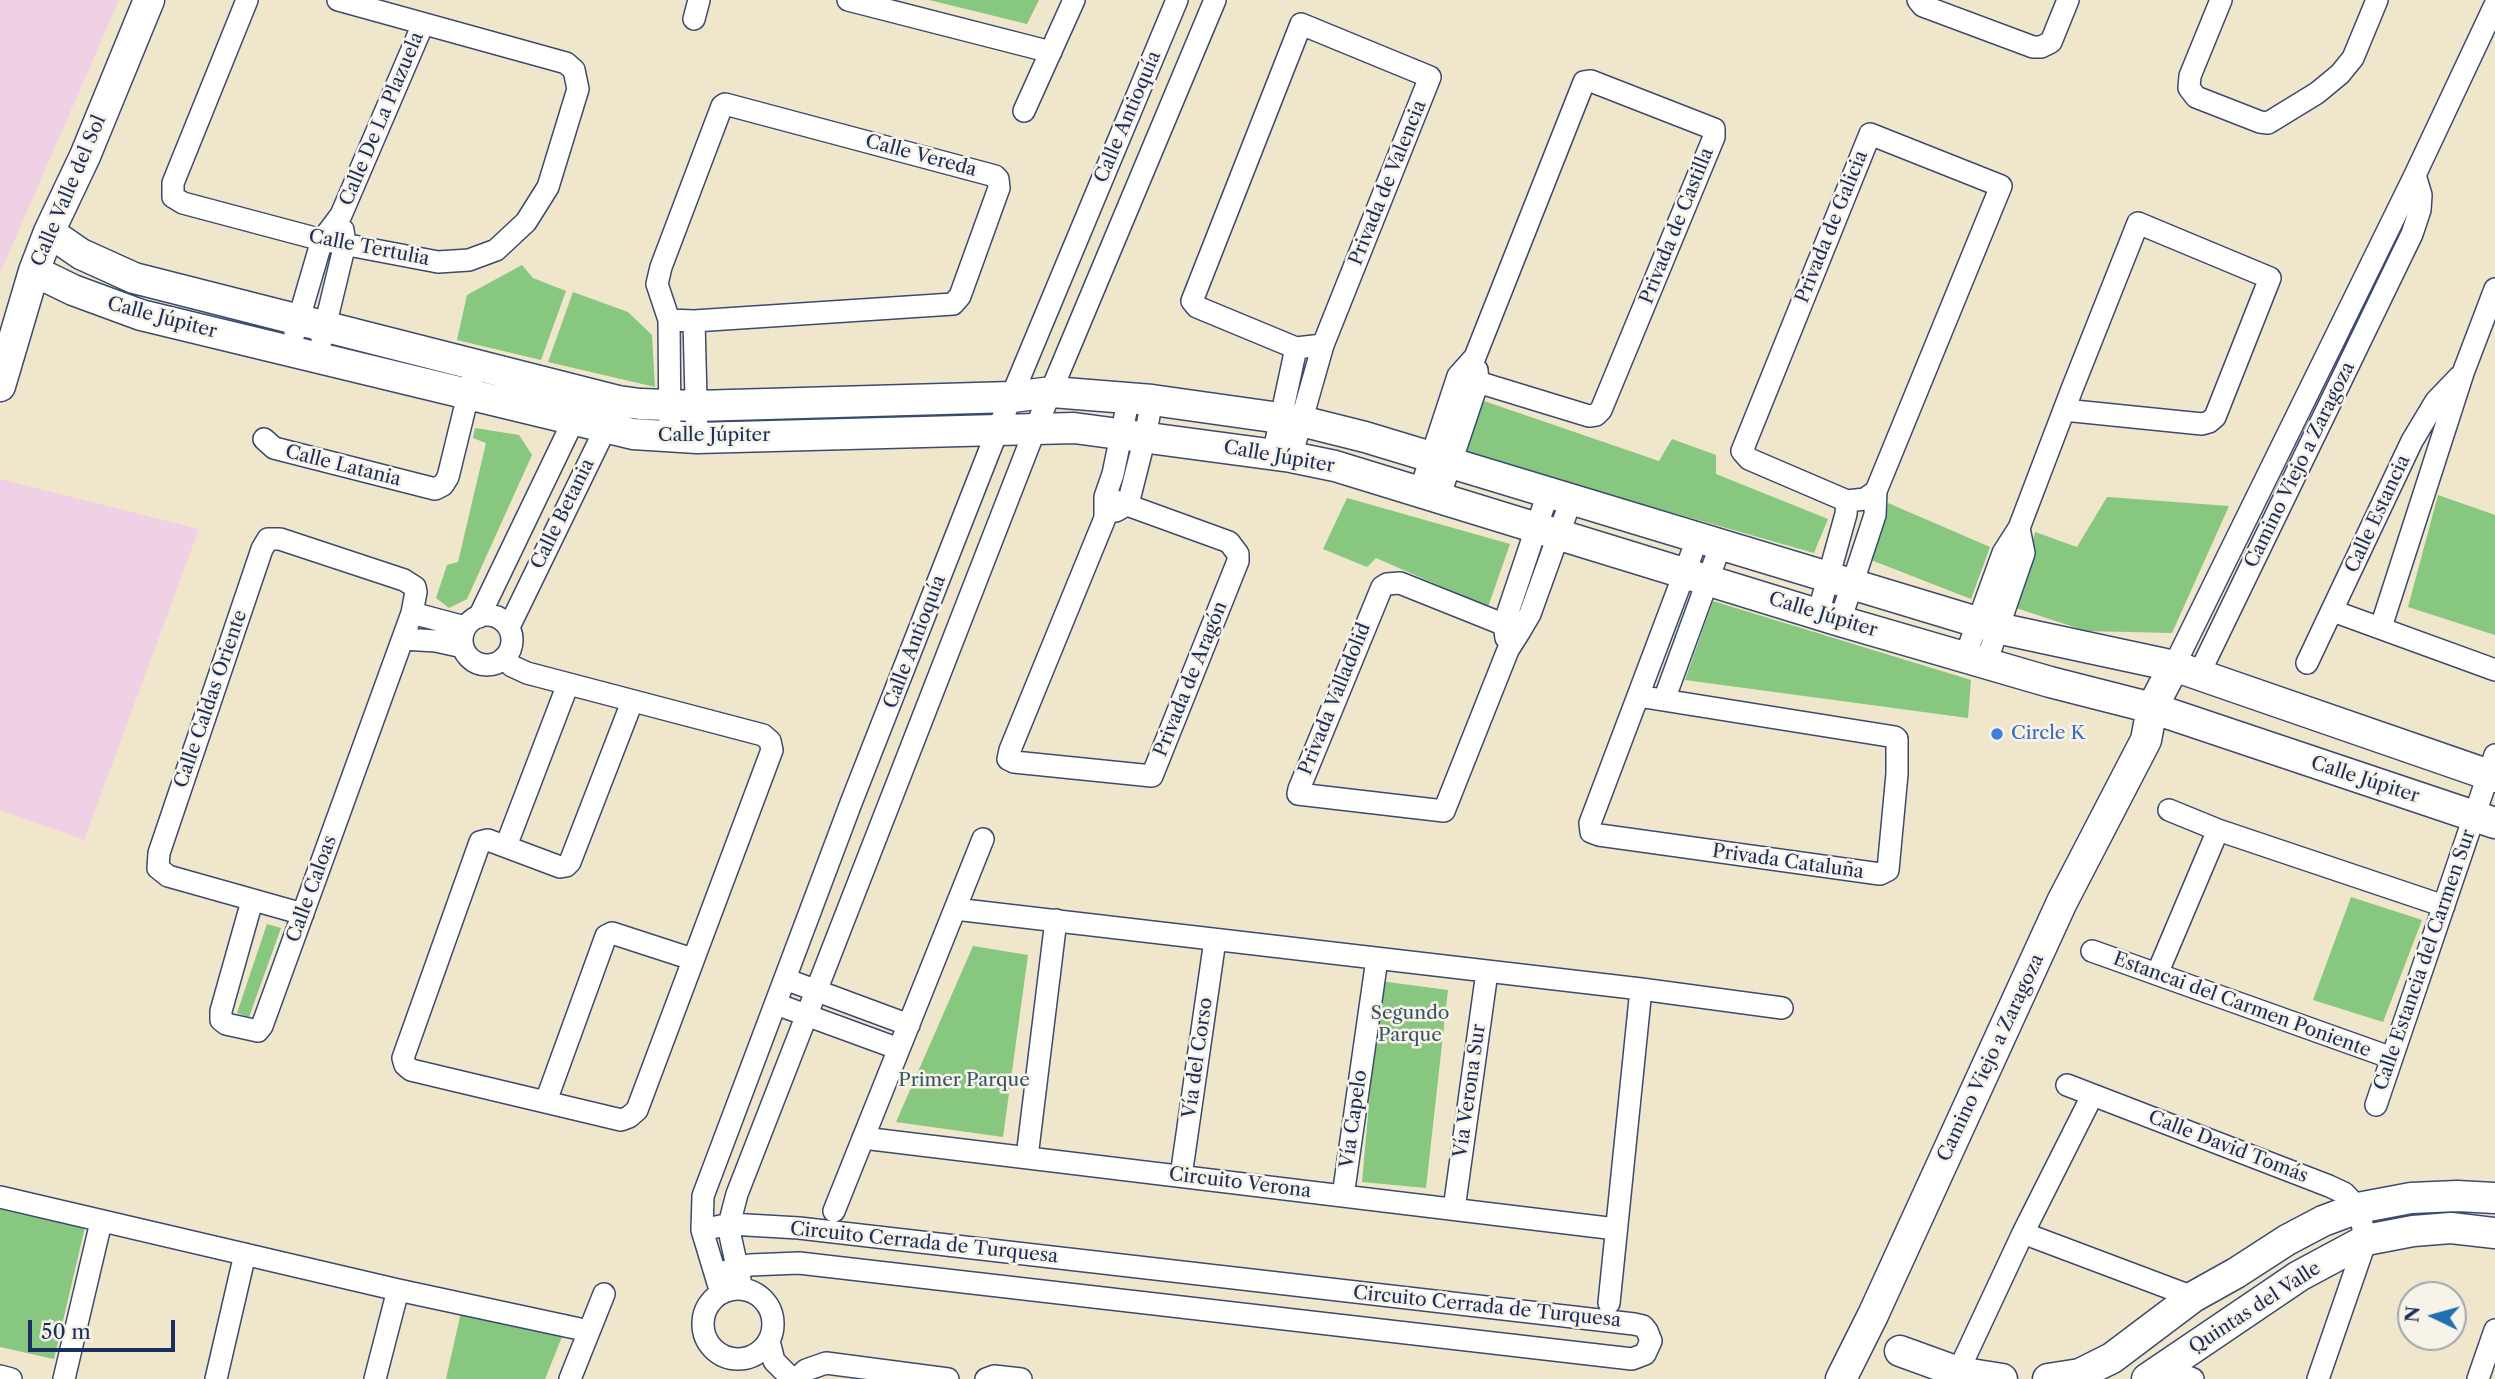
<!DOCTYPE html>
<html>
<head>
<meta charset="utf-8">
<style>
  body { margin:0 }
  #map { position:relative; width:2495px; height:1379px; overflow:hidden; background:#f0e6cb; font-family:"Libre Caslon Text",serif }
  canvas { display:block }
  .north { position:absolute; left:2397px; top:1281px; width:70px; height:70px; box-sizing:border-box; background:#f7f3e8; border:2px solid #9fa5b1; border-radius:50%; rotate:275deg; font-size:19px; font-weight:700; line-height:28px; text-align:center; color:#1b2f5e }
  .north::after { content:''; display:block; margin:auto; width:24px; height:32px; background:#1f6fb2; clip-path:polygon(50% 0,100% 100%,50% 72%,0 100%) }
  .scale { position:absolute; left:28px; top:1320px; width:147px; height:32px; box-sizing:border-box; border:4px solid #1b2f5e; border-top:0; padding-left:9px; font-size:21px; line-height:24px; white-space:nowrap; color:#1b2f5e; -webkit-text-stroke:5px #f7f3e8; paint-order:stroke }
</style>
</head>
<body>
<div id="map">
<canvas width="2495" height="1379"></canvas>
<div class="north">N</div>
<div class="scale">50 m</div>
</div>
<script>
const ctx = document.querySelector('canvas').getContext('2d');
ctx.lineJoin = 'round';
function paint(path, color) {
  ctx.fillStyle = color;
  ctx.fill(path, 'evenodd');
}
function poly(rows) {
  const path = new Path2D();
  for (const r of rows) {
    if (r.length === 3) {
      path.moveTo(r[0] + r[2], r[1]);
      path.arc(r[0], r[1], r[2], 0, 2 * Math.PI);
      continue;
    }
    path.moveTo(r[0], r[1]);
    for (let i = 2; i < r.length; i += 2) path.lineTo(r[i], r[i + 1]);
  }
  return path;
}
function trace(path, color, width, dash) {
  ctx.strokeStyle = color;
  ctx.lineWidth = width;
  ctx.lineCap = dash ? 'butt' : 'round';
  ctx.setLineDash(dash || []);
  ctx.stroke(path);
}
function drawText(font, color, halo, rows, align = 'center') {
  ctx.font = font + ' "Libre Caslon Text",serif';
  ctx.lineWidth = 5;
  ctx.setLineDash([]);
  ctx.textBaseline = 'middle';
  ctx.strokeStyle = halo;
  ctx.fillStyle = color;
  for (const [text, x, y, turn = 0] of rows) {
    ctx.save();
    ctx.translate(x, y);
    ctx.rotate((+turn || 0) * Math.PI / 180);
    ctx.textAlign = isNaN(turn) ? turn : align;
    if (halo) ctx.strokeText(text, 0, 0);
    ctx.fillText(text, 0, 0);
    ctx.restore();
  }
}
paint(poly([
  [0,0,119,0,1,271,0,271],
  [0,479,199,529,84,840,0,810]
]), '#f0d0e4');
paint(poly([
  [929,0,1039,0,1027,24],
  [522,265,533,278,566,291,541,360,457,340,467,295],
  [573,292,628,312,652,335,655,387,548,362],
  [1484,401,1659,461,1672,439,1716,455,1716,474,1828,519,1814,553,1463,453],
  [475,428,519,435,532,455,467,599,449,608,436,598,447,565,458,562,486,443,473,438],
  [2438,495,2495,515,2495,635,2408,607],
  [2107,497,2229,506,2172,633,2086,631,2016,608,2035,532,2077,547],
  [1347,498,1510,544,1488,607,1376,558,1367,567,1323,549],
  [1888,503,1990,547,1971,599,1871,560],
  [1713,601,1971,680,1968,718,1685,680],
  [2351,897,2422,920,2383,1022,2313,1000],
  [267,924,281,928,249,1017,237,1013],
  [973,946,1028,955,1003,1137,896,1122],
  [1380,981,1448,990,1426,1188,1362,1182],
  [0,1209,85,1227,54,1359,0,1347],
  [461,1312,564,1332,545,1379,446,1379]
]), '#87c77f');
const street = poly([
  [247,0,173,183,173,197,183,203,322,240,438,262,469,260,496,250,526,222,548,187,578,89,574,70,566,63,338,0],
  [848,0,1051,52],
  [1918,0,1923,6,2033,47,2041,47,2051,42,2068,0],
  [2221,0,2190,76,2189,88,2196,97,2260,122,2268,123,2317,93,2340,74,2353,58,2377,0],
  [694,19,699,0],
  [1024,111,1074,0],
  [669,320,694,321,953,304,960,296,999,188,998,179,995,176,725,104,722,106,661,267,657,284,669,320,670,438],
  [694,321,697,438],
  [295,332,322,240,341,215,423,24],
  [322,339,345,244,343,230],
  [264,439,274,448,435,489,443,485,448,477,471,383],
  [1273,455,1296,348],
  [1291,457,1323,345,1430,77,1301,24,1192,301,1197,307,1296,348,1323,345],
  [1420,491,1458,376,1475,357,1584,82,1591,81,1714,129,1714,137,1601,410,1596,415,1589,416,1458,376],
  [1105,497,1229,542,1238,554,1238,561,1152,776,1014,762,1008,759,1010,750,1105,518,1105,497,1113,474,1129,397],
  [1439,498,1478,382,1477,370],
  [1116,511,1128,504,1145,437,1152,400],
  [2333,611,2495,670],
  [412,613,465,627],
  [1818,614,1846,514,1847,501],
  [487,640,25],
  [479,617,579,409],
  [1840,621,1875,515,1876,491,2001,186,1870,134,1742,451,1749,459,1847,501,1865,499,1876,491],
  [509,627,612,415],
  [2381,627,2463,373,2495,289],
  [1520,631,1400,583,1387,584,1382,587,1299,789,1298,794,1444,811,1508,650,1520,631,1530,614,1571,500],
  [1506,638,1504,625,1507,615,1548,493],
  [403,639,436,641,463,647],
  [1965,657,2003,553,2019,528,2072,389,2138,223,2270,278,2215,417,2209,422,2202,424,2064,410],
  [504,658,512,666,527,673,763,735,770,741,772,750,637,1110,629,1117,621,1120,411,1070,405,1065,403,1058,480,842,488,840,560,867,566,866,570,862,632,702],
  [1986,663,2024,553,2019,528],
  [2307,663,2412,441,2436,401,2459,377],
  [2174,666,2415,175,2495,5],
  [2199,674,2412,234,2420,210,2421,195,2415,175],
  [1638,696,1895,737,1897,739,1897,774,1888,870,1880,874,1599,835,1591,832,1590,823,1638,696,1698,537],
  [1664,700,1721,544],
  [2169,810,2218,830,2444,906],
  [506,846,568,684],
  [252,901,221,1011,221,1020,226,1024,258,1031,262,1026,412,613,416,592,415,587,404,580,280,539,268,539,262,549,159,853,158,868,168,876,303,914],
  [955,909,1641,989,1782,1008],
  [2092,951,2392,1058],
  [2157,974,2218,830],
  [785,979,909,1025],
  [776,1004,899,1049],
  [2067,1085,2329,1186,2344,1193,2358,1208,2366,1240,2318,1379],
  [546,1101,606,936,612,933,692,959],
  [2376,1105,2495,755],
  [863,1138,1616,1229],
  [1027,1157,1056,920],
  [1181,1176,1215,940],
  [1343,1196,1377,959],
  [0,1197,398,1290,589,1331],
  [1454,1209,1487,972],
  [834,1211,983,839],
  [702,1230,730,1224,799,1228,1634,1324,1643,1326,1647,1331,1651,1341,1645,1354,1632,1359,799,1263,750,1265,716,1274],
  [2023,1233,2193,1297],
  [738,1324,35],
  [742,1289,730,1235,731,1217,737,1194,1036,427,1215,0],
  [721,1293,702,1230,703,1196,851,803,998,429,1177,0],
  [1609,1303,1641,989],
  [769,1341,774,1361,792,1379],
  [2165,1368,2193,1379],
  [1958,1372,2023,1233,2092,1096],
  [0,1376,11,1379],
  [64,1379,101,1222],
  [216,1379,245,1254],
  [375,1379,398,1290],
  [570,1379,604,1294],
  [796,1379,806,1370,826,1363,948,1379],
  [986,1379,994,1376,1021,1379],
  [2478,1379,2495,1330]
]);
const secondary = poly([
  [49,232,81,254,134,278,618,401,640,404,696,406,1012,397,1052,392,1152,400,1301,421,1365,437,1997,628,2174,666,2495,777],
  [34,271,73,290,141,315,633,434,697,438,1074,428,1291,457,1335,466,1840,621,2050,682,2152,708,2495,823],
  [0,386,34,271,49,232,85,156,149,0],
  [1900,1351,1958,1372,2002,1379],
  [1841,1379,1873,1315,2062,902,2146,740,2152,708,2174,666],
  [2048,1379,2080,1374,2112,1358,2193,1297,2236,1273,2287,1240,2323,1221,2358,1208,2411,1198,2457,1196,2495,1198],
  [2147,1379,2299,1276,2366,1240,2413,1231,2451,1228,2495,1233]
]);
trace(street, '#3b4a6e', 24);
trace(secondary, '#3b4a6e', 33);
trace(street, '#fff', 21);
trace(secondary, '#fff', 30);
for (const [x, y, r, color] of [
  [1997,734,7,"#3f7fe0"]
]) {
  const dot = new Path2D();
  dot.arc(x, y, r, 0, 2 * Math.PI);
  ctx.fillStyle = color;
  ctx.fill(dot);
  trace(dot, '#f7f3e8', 2.5);
}
drawText('19px', '#1b2f5e', '#f7f3e8', [
  ["Calle Antioquía",1128,117,-67],
  ["Calle De La Plazuela",382,119,-67],
  ["Calle Vereda",921,156,15],
  ["Privada de Valencia",1388,183,-68],
  ["Calle Valle del Sol",69,191,-67],
  ["Privada de Castilla",1677,226,-68],
  ["Privada de Galicia",1832,227,-68],
  ["Calle Tertulia",369,248,11],
  ["Calle Júpiter",162,318,15],
  ["Calle Júpiter",714,436],
  ["Calle Júpiter",1279,457,10],
  ["Camino Viejo a Zaragoza",2300,465,-64],
  ["Calle Latania",343,466,14],
  ["Calle Betania",563,514,-64],
  ["Calle Estancia",2378,514,-65],
  ["Calle Júpiter",1823,615,17],
  ["Calle Antioquía",915,642,-69],
  ["Privada de Aragón",1191,679,-68],
  ["Calle Caldas Oriente",211,699,-71],
  ["Privada Valladolid",1335,699,-68],
  ["Calle Júpiter",2365,780,18],
  ["Privada Cataluña",1788,862,8],
  ["Calle Caloas",312,889,-70],
  ["Calle Estancia del Carmen Sur",2425,960,-71],
  ["Estancai del Carmen Poniente",2242,1005,20],
  ["Vía del Corso",1198,1058,-82],
  ["Camino Viejo a Zaragoza",1991,1058,-65],
  ["Vía Verona Sur",1470,1091,-82],
  ["Vía Capelo",1354,1119,-82],
  ["Calle David Tomás",2228,1147,21],
  ["Circuito Verona",1240,1183,7],
  ["Circuito Cerrada de Turquesa",924,1243,6],
  ["Circuito Cerrada de Turquesa",1487,1307,6],
  ["Quintas del Valle",2255,1308,-33]
]);
drawText('19px', '#366cbe', '#f7f3e8', [
  ["Circle K",2011,734]
], 'left');
drawText('19px', '#365566', '#f7f3e8', [
  ["Segundo",1410,1014],
  ["Parque",1410,1036],
  ["Primer Parque",964,1081]
]);
</script>
</body>
</html>
